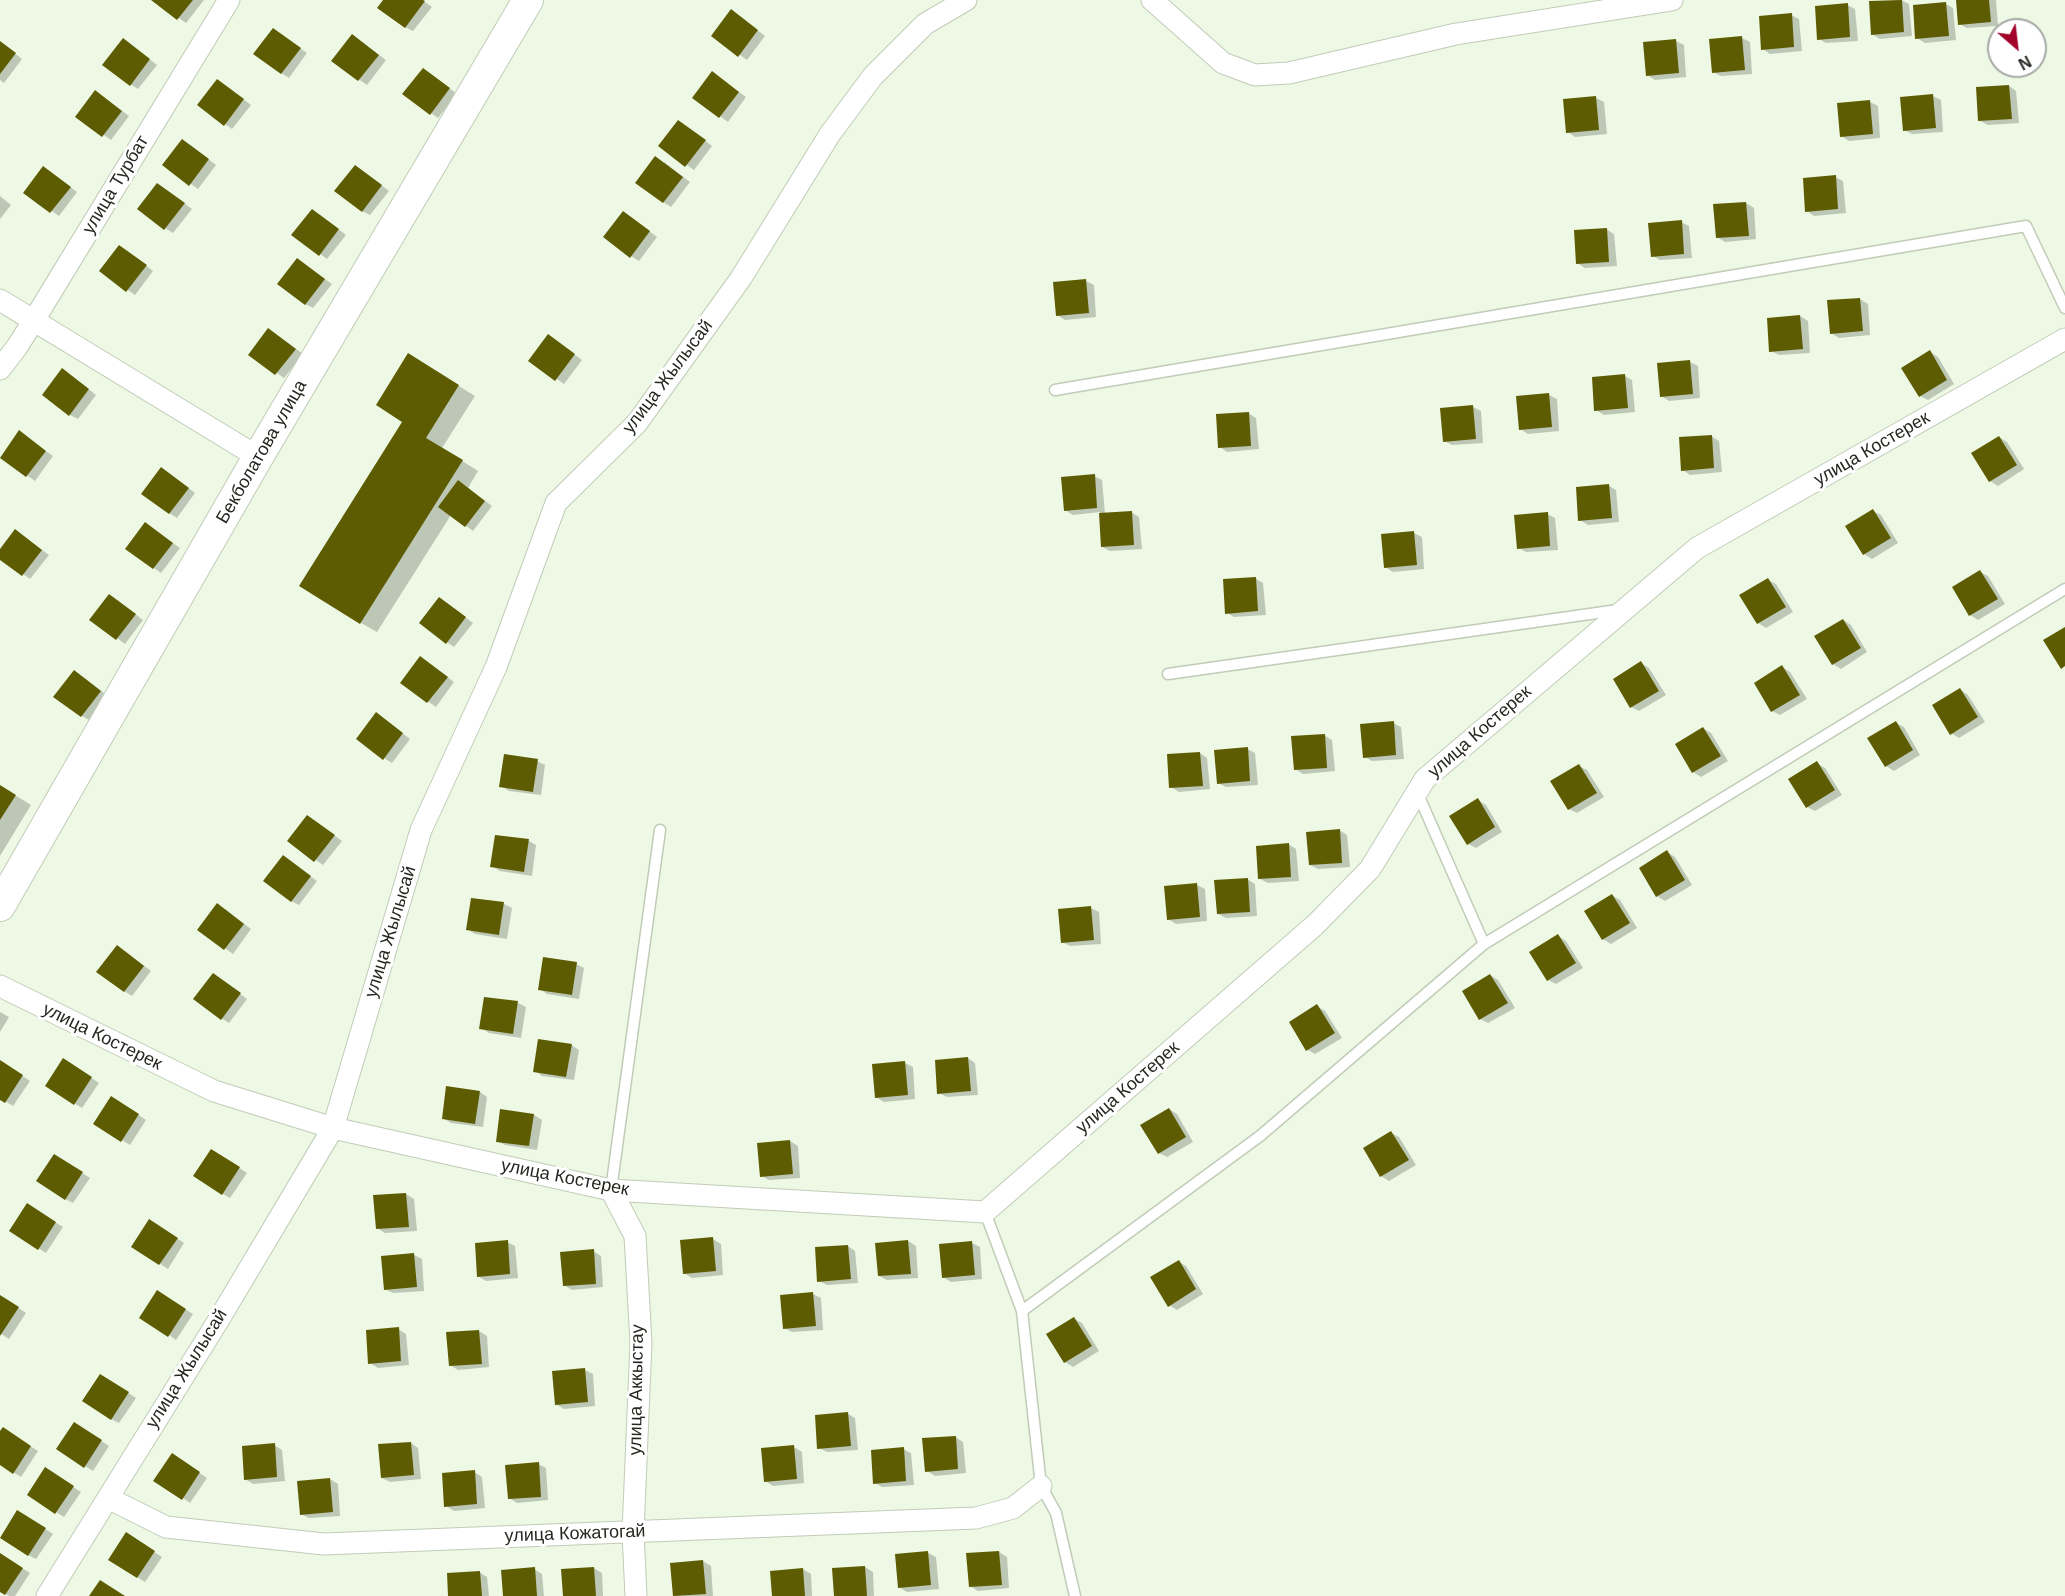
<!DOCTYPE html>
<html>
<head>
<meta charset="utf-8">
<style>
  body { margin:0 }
  #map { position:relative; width:2065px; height:1596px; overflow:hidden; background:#edf9e4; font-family:Helvetica,sans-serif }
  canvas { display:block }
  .north { position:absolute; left:1987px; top:18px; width:60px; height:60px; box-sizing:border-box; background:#fff; border:2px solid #a7a9a6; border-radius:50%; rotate:152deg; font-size:16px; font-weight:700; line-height:24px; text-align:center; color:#242821 }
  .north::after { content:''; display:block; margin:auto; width:21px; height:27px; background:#a2012a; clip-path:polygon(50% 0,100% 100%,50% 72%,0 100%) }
</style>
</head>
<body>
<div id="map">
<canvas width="2065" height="1596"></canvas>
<div class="north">N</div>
</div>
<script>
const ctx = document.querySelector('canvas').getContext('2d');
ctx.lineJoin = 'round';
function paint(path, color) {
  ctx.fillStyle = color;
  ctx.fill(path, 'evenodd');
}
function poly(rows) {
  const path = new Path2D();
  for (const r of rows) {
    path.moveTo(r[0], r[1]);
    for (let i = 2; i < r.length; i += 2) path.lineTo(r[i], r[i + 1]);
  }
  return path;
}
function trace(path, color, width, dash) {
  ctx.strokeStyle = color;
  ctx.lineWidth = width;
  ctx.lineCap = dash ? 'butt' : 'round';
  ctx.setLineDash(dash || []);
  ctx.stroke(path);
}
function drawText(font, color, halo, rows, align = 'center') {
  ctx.font = font + ' Helvetica,sans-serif';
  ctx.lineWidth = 6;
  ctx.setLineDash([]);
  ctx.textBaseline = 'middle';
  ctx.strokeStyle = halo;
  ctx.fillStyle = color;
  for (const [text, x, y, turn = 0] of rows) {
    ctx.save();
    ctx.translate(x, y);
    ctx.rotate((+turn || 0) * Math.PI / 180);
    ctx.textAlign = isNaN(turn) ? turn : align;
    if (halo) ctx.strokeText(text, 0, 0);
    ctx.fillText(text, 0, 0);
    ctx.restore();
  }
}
paint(poly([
  [153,0,204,0,186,23],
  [385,0,422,0,432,7,413,31,405,27],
  [1901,0,1909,4,1912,36,1880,39,1872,34,1870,2],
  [1957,0,1996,0,1998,26,1967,28,1959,24],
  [1946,4,1953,8,1956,40,1925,43,1917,38],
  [1847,5,1855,9,1858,41,1826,43,1819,39],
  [1791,15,1799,19,1802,51,1770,54,1763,49],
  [739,16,765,36,747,60,713,36],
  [274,30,307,53,289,78,281,73],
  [1742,38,1750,42,1752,74,1721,76,1713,72],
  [360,41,386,60,367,85,333,61],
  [1676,41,1684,45,1686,77,1655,80,1647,75],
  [0,42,22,59,4,83,0,80],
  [131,45,157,65,138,89,130,84],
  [431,74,457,94,438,118,431,113],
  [720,78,746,97,728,122,694,97],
  [225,85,251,105,232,129,225,124],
  [2009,86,2016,91,2019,123,1988,125,1980,121],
  [1933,96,1941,100,1943,132,1912,134,1904,130],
  [103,97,129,116,111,140,77,116],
  [1596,98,1604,102,1607,134,1575,137,1568,132],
  [1870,102,1878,106,1880,138,1849,141,1841,136],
  [686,126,712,146,694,170,660,146],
  [190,145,216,165,198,189,164,165],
  [664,162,690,182,671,207,663,202],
  [363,171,389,191,370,215,362,211],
  [52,173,77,192,59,216,25,192],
  [1835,177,1843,181,1846,213,1814,216,1807,211],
  [165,189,192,209,173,233,165,228],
  [0,196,11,205,0,219],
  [1746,203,1754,208,1756,239,1725,242,1717,237],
  [320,215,346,235,327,259,320,254],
  [631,217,657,237,639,261,631,256],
  [1681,222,1689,226,1692,258,1660,260,1653,256],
  [1606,229,1614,234,1617,266,1585,268,1577,263],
  [127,251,153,271,135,295,101,271],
  [298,260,332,284,313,308,305,304],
  [1086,281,1094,285,1096,317,1065,320,1057,315],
  [1860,299,1868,304,1870,335,1839,338,1831,333],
  [1800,316,1808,321,1810,353,1779,355,1771,351],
  [277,335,303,354,284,378,250,354],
  [556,341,582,360,564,384,530,360],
  [1930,352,1938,357,1954,384,1928,400,1920,396],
  [1690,362,1698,366,1700,398,1669,401,1661,396],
  [425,365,475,396,442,448,478,471,468,488,492,506,473,531,451,515,377,632,361,623,404,421],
  [70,375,96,395,78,419,70,415],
  [1625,376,1632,380,1635,412,1604,415,1596,410],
  [1549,395,1557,399,1559,431,1528,434,1520,429],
  [1473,407,1481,411,1483,443,1452,445,1444,441],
  [1248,413,1256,418,1259,449,1227,452,1220,447],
  [19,432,53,456,35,481,1,457],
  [1711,436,1719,441,1722,472,1690,475,1683,470],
  [1999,437,2007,442,2024,469,1998,486,1990,481],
  [170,474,195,493,177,518,169,513],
  [1094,476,1102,480,1105,514,1131,512,1139,517,1142,549,1110,551,1102,547,1100,512,1073,515,1065,510],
  [1609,486,1616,490,1619,522,1588,525,1580,520],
  [1873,511,1881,515,1898,543,1872,559,1864,554],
  [1547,514,1555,518,1558,550,1526,552,1519,548],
  [153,529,180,548,161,573,154,568],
  [1414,533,1422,537,1424,569,1393,572,1385,567],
  [23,536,49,555,30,579,0,558,0,551],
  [1980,572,1988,576,2005,604,1978,620,1970,615],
  [1256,579,1263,583,1266,615,1234,617,1227,613],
  [1768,580,1776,584,1793,612,1766,628,1758,623],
  [117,600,143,620,125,644,91,619],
  [447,603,473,623,454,647,447,642],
  [1843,620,1851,625,1867,652,1841,669,1833,664],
  [429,663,454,682,436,707,402,683],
  [1641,663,1649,668,1666,695,1639,711,1631,707],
  [1782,667,1790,672,1807,699,1780,715,1772,711],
  [82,676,108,696,89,720,82,716],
  [1961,690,1968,695,1985,722,1959,738,1951,733],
  [384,719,410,739,392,763,384,758],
  [1393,723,1401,727,1404,759,1372,761,1365,757],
  [1896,723,1904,727,1920,755,1894,771,1886,766],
  [1703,728,1711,733,1728,761,1701,777,1693,772],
  [1324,735,1332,740,1335,771,1303,774,1295,769],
  [1247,749,1255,753,1258,785,1226,787,1218,783],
  [1200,753,1207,758,1210,789,1179,792,1171,787],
  [537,761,545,765,541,795,509,791,501,786],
  [1817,763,1825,768,1842,795,1815,811,1807,807],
  [1579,766,1587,770,1604,797,1577,813,1569,809],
  [0,786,31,805,0,856],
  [1478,800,1486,805,1502,832,1476,848,1468,844],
  [315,821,342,841,323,865,289,841],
  [1339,830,1347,835,1350,867,1318,869,1310,865],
  [529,841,536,845,532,876,500,871,492,866],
  [1288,844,1296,849,1299,881,1268,883,1260,879],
  [1667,852,1675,857,1692,885,1665,901,1657,896],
  [284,857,317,881,299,905,291,901],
  [1247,879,1255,884,1257,916,1226,918,1218,914],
  [1197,885,1205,889,1207,921,1176,924,1168,919],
  [1613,896,1620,900,1637,928,1611,944,1603,939],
  [472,899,504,904,512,908,507,939,475,934,467,929],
  [1091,908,1099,912,1101,944,1070,946,1062,942],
  [225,909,251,929,233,954,199,929],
  [1558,936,1566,941,1583,968,1556,984,1548,980],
  [125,951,151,971,132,996,124,991],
  [576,964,584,968,579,999,547,994,540,989],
  [214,975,247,999,229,1023,221,1018],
  [1490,975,1498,980,1515,1008,1488,1023,1480,1019],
  [486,998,518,1003,526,1007,521,1038,489,1033,481,1028],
  [1317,1006,1325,1011,1342,1038,1315,1054,1308,1050],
  [0,1012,9,1017,0,1032],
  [571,1045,579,1050,574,1080,542,1076,535,1071],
  [968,1058,975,1063,978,1095,947,1097,939,1093],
  [0,1061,30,1081,13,1106,0,1098],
  [905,1063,913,1067,915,1099,884,1102,876,1097],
  [72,1065,99,1083,82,1108,74,1103],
  [480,1092,487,1097,483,1127,451,1123,443,1118],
  [119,1102,146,1120,130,1145,95,1123],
  [1169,1109,1177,1114,1193,1142,1167,1157,1159,1153],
  [502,1110,534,1115,542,1120,537,1150,505,1145,497,1141],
  [1391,1133,1399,1137,1416,1165,1389,1181,1381,1176,1365,1149],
  [790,1141,798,1146,800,1178,769,1180,762,1176,759,1144],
  [220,1155,247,1173,230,1198,223,1194],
  [62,1160,90,1178,73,1203,65,1199],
  [406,1194,414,1199,417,1231,385,1233,377,1228],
  [35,1210,63,1227,46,1253,38,1248],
  [157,1225,184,1243,168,1269,133,1246],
  [713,1239,721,1244,723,1275,692,1278,684,1273],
  [908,1241,916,1246,918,1278,887,1280,879,1276],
  [507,1242,515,1246,518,1278,486,1281,478,1276],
  [972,1243,980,1247,982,1279,951,1282,943,1277],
  [848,1246,855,1251,858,1283,827,1285,819,1281],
  [593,1251,601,1256,603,1287,572,1290,564,1285],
  [414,1255,422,1259,424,1291,393,1293,385,1289],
  [1179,1262,1186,1266,1203,1294,1177,1310,1169,1305],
  [813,1294,821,1298,823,1330,792,1332,784,1328],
  [0,1296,26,1313,9,1339,0,1333],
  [166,1297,193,1314,176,1340,169,1335],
  [1074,1319,1082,1323,1099,1351,1073,1367,1065,1362],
  [398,1329,406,1334,409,1365,378,1368,370,1363],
  [479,1331,487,1336,489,1367,458,1370,450,1365],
  [585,1370,593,1374,595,1406,564,1409,556,1404],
  [108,1380,136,1398,119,1423,111,1419],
  [848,1414,855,1418,858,1450,827,1452,819,1448],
  [82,1428,109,1446,93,1471,58,1449],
  [0,1434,11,1434,38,1451,21,1477,0,1464],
  [955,1437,963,1442,966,1473,935,1476,927,1471],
  [411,1443,418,1448,421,1479,390,1482,382,1478],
  [274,1445,282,1450,285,1481,253,1484,245,1479],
  [794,1447,802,1452,804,1483,773,1486,765,1481],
  [903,1449,911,1453,914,1485,882,1487,875,1483],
  [180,1460,207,1478,190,1503,183,1498],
  [538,1464,546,1468,548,1500,517,1503,509,1498],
  [474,1472,482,1477,485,1508,454,1511,446,1506],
  [53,1474,81,1492,64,1517,29,1495],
  [330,1479,338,1484,340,1516,309,1518,301,1514],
  [25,1516,53,1534,36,1559,28,1555],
  [134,1539,162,1557,145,1582,137,1577],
  [999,1552,1007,1557,1009,1588,978,1591,970,1586],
  [928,1553,936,1557,939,1589,907,1592,899,1587],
  [0,1554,30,1573,15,1596,9,1596,0,1590],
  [703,1561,711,1566,713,1596,674,1596,672,1564],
  [865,1567,873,1572,874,1596,836,1596],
  [594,1568,602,1573,603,1596,564,1596],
  [534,1569,542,1574,544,1596,505,1596],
  [803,1569,811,1574,812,1596,773,1596],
  [479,1572,487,1577,489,1596,450,1596]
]), '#0003');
paint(poly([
  [151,0,193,0,177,20],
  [383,0,423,0,425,1,405,28,377,8],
  [1902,0,1904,32,1871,35,1869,1],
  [1956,0,1989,0,1991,22,1958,25],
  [1946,2,1949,36,1915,39,1913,5],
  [1848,3,1850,37,1817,40,1815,6],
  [731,9,758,30,738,57,711,36],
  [1792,13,1794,47,1761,50,1759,16],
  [273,28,301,48,281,74,253,54],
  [352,34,379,55,358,81,331,61],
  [1742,36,1745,70,1712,73,1709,39],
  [123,38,150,59,130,86,102,65],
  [1676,39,1679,73,1646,76,1643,42],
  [0,41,16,53,0,74],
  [423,68,450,88,430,115,402,94],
  [712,71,739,92,719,118,692,98],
  [217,79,244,99,224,126,197,105],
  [2009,85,2012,119,1978,121,1976,87],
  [95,90,122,111,102,137,75,117],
  [1933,94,1936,128,1903,131,1900,97],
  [1596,96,1599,130,1566,133,1563,99],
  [1870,100,1873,134,1840,137,1837,103],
  [678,120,706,140,685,167,658,146],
  [182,139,209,159,189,186,162,165],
  [655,156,683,177,663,203,635,183],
  [355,165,382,185,362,212,334,191],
  [43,166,71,187,50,213,23,193],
  [1836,175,1838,209,1805,212,1803,178],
  [157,183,185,203,164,230,137,209],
  [1746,202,1749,236,1716,238,1713,204],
  [312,209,339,229,319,256,291,235],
  [623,211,650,231,630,258,603,237],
  [1682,220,1684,254,1651,257,1648,223],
  [1607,228,1609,262,1576,264,1574,230],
  [119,245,147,265,126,292,99,271],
  [297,258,325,279,305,305,277,284],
  [1086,279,1089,313,1056,316,1053,282],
  [1860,298,1863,331,1830,334,1827,300],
  [1800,315,1803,349,1769,352,1767,318],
  [268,328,296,349,275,375,248,355],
  [548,334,575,354,555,381,528,361],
  [1930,350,1947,380,1919,397,1901,368],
  [408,353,459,385,426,438,463,460,360,624,299,586,402,422,376,405],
  [1690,360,1693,394,1660,397,1657,363],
  [62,368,89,389,69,416,42,395],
  [1625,374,1628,408,1594,411,1592,377],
  [1549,393,1552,427,1519,430,1516,396],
  [1473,405,1476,439,1443,442,1440,408],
  [1249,412,1251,446,1218,448,1216,414],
  [19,430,46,451,26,477,0,458],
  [1712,435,1714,468,1681,471,1679,437],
  [1999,436,2017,465,1989,482,1971,453],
  [161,467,189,488,169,514,141,494],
  [1095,474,1097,508,1064,511,1061,477],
  [458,480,485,501,465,527,438,507],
  [1609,484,1612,518,1578,521,1576,487],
  [1873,509,1891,538,1863,555,1845,526],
  [1132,511,1134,545,1101,547,1099,513],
  [1548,512,1550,546,1517,549,1514,515],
  [145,522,173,543,153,569,125,549],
  [15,529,42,550,22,576,0,560,0,549],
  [1414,531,1417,565,1384,568,1381,534],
  [1980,570,1998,599,1969,616,1952,587],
  [1256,577,1258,611,1225,614,1223,579],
  [1768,578,1786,607,1757,624,1739,595],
  [109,594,136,614,116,640,89,620],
  [439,597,466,617,446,644,419,623],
  [1843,619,1861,648,1832,665,1814,636],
  [2065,627,2065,666,2061,669,2043,640],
  [420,656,448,677,427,703,400,683],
  [1641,661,1659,691,1630,708,1613,679],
  [1782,665,1800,695,1771,712,1754,683],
  [74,670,101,691,81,717,53,697],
  [1960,688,1978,717,1950,735,1932,705],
  [376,712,403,733,383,760,356,739],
  [1394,721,1396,755,1363,758,1360,724],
  [1896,721,1913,750,1885,767,1867,738],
  [1703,727,1721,756,1692,773,1675,744],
  [1325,734,1327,768,1294,770,1291,736],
  [1248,747,1250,781,1217,784,1214,750],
  [1200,752,1203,786,1169,788,1167,754],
  [504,754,538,759,533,792,499,787],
  [1817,761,1835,790,1806,808,1788,779],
  [1579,764,1597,793,1568,810,1550,781],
  [0,785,16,795,0,820],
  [1478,798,1495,827,1467,845,1449,816],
  [307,815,335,835,314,862,287,841],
  [1340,829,1342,863,1309,865,1306,832],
  [495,835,529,839,524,872,490,867],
  [1289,843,1291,877,1258,879,1256,846],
  [1667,850,1685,880,1656,897,1639,868],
  [283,855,311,876,291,902,263,881],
  [1248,878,1250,912,1217,914,1214,880],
  [1197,883,1200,917,1167,920,1164,886],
  [1612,894,1630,923,1602,940,1584,911],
  [471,898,504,902,499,935,466,930],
  [217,903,244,924,224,950,197,930],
  [1091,906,1094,940,1061,943,1058,909],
  [1558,934,1576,963,1547,981,1529,952],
  [117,945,144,966,124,992,96,972],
  [543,957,577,962,572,995,538,990],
  [213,973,241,993,221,1020,193,999],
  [1490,974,1508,1003,1479,1020,1462,991],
  [484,997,518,1001,513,1034,479,1029],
  [1317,1004,1335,1033,1306,1051,1289,1022],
  [538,1039,572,1044,566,1077,533,1072],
  [968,1057,971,1091,937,1094,935,1060],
  [63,1058,92,1077,74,1105,45,1086],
  [0,1060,23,1075,5,1103,0,1100],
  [905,1061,908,1095,875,1098,872,1064],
  [446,1086,480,1091,475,1124,442,1119],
  [111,1096,139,1114,121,1142,93,1124],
  [1169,1108,1186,1137,1158,1154,1140,1125],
  [500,1109,534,1114,529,1146,496,1142],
  [1391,1131,1409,1160,1380,1177,1363,1148],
  [790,1140,793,1174,760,1177,757,1143],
  [211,1149,240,1167,222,1195,193,1176],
  [54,1154,83,1172,65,1200,36,1181],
  [406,1193,409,1227,376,1229,373,1195],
  [27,1203,56,1222,38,1250,9,1231],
  [149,1219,178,1238,159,1265,131,1247],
  [713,1237,716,1271,683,1274,680,1240],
  [508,1240,510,1274,477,1277,475,1243],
  [908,1240,911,1274,878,1276,875,1243],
  [972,1241,975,1275,942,1278,939,1244],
  [848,1245,851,1279,817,1282,815,1247],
  [594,1249,596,1284,563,1286,560,1252],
  [414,1253,417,1287,384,1290,381,1256],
  [1179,1260,1196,1289,1168,1307,1150,1277],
  [157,1290,186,1309,168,1337,139,1318],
  [813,1292,816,1326,783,1329,780,1295],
  [0,1295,19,1307,0,1336],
  [1074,1317,1092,1346,1064,1363,1046,1334],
  [399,1327,401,1361,368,1364,366,1330],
  [479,1330,482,1364,449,1366,446,1332],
  [585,1368,588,1402,555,1405,552,1371],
  [100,1374,129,1392,111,1420,82,1401],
  [848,1412,851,1446,817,1449,815,1415],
  [74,1422,102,1440,84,1468,56,1449],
  [3,1427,31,1446,13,1474,0,1465,0,1431],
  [956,1436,958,1469,925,1472,922,1438],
  [411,1442,414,1475,381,1478,378,1444],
  [275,1443,277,1477,244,1480,242,1446],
  [794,1445,797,1479,764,1482,761,1448],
  [904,1447,906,1481,873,1484,871,1450],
  [172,1453,200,1472,182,1500,153,1481],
  [539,1462,541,1497,508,1499,505,1465],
  [45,1467,74,1486,55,1514,27,1495],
  [475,1470,477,1504,444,1507,442,1473],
  [330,1478,333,1512,300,1515,297,1481],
  [17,1510,46,1528,28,1556,0,1538],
  [126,1532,155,1551,137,1578,108,1560],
  [928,1551,931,1585,898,1588,895,1554],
  [999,1551,1002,1585,969,1587,966,1553],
  [0,1553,23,1568,5,1595,0,1592],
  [703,1560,706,1594,673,1596,670,1563],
  [865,1566,867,1596,834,1596,832,1568],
  [535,1567,537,1596,503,1596,501,1570],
  [594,1567,596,1596,563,1596,561,1569],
  [803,1568,805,1596,772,1596,770,1571],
  [480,1571,482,1596,448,1596,447,1573],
  [100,1580,125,1596,89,1596]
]), '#5e5c02');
const lane = poly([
  [1055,390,2026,226,2065,308],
  [1168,674,1618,610],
  [1417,792,1484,944],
  [611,1190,660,830],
  [985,1212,1022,1311,1260,1136,1484,944,2065,589],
  [1022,1311,1041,1486,1056,1513,1075,1596]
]);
const street = poly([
  [1152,0,1223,63,1255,75,1289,73,1456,34,1672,0],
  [0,300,258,457],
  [0,369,17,347,34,320,229,0],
  [0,986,214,1091,333,1128,611,1190,985,1212,1315,925,1370,869,1425,779,1697,548,2065,339],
  [611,1190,635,1236,641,1343,633,1532,636,1596],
  [108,1498,166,1527,324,1544,976,1518,1013,1508,1041,1486],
  [47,1596,218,1321,333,1128,421,830,496,667,556,503,637,423,741,278,830,134,873,76,925,24,966,0]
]);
const secondary = poly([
  [0,906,258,457,528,0]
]);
trace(lane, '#c1ccb8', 13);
trace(street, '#c1ccb8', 23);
trace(secondary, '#c1ccb8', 32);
trace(lane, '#fff', 10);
trace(street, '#fff', 21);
trace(secondary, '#fff', 30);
drawText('18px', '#242821', '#fff', [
  ["улица Турбат",116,185,-59],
  ["улица Жылысай",668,377,-53],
  ["улица Костерек",1872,449,-30],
  ["Бекболатова улица",262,452,-60],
  ["улица Костерек",1480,732,-41],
  ["улица Жылысай",391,932,-73],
  ["улица Костерек",102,1037,26],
  ["улица Костерек",1128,1088,-41],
  ["улица Костерек",565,1178,11],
  ["улица Жылысай",187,1369,-58],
  ["улица Аккыстау",637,1390,-89],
  ["улица Кожатогай",575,1534,-2]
]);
</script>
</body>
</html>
